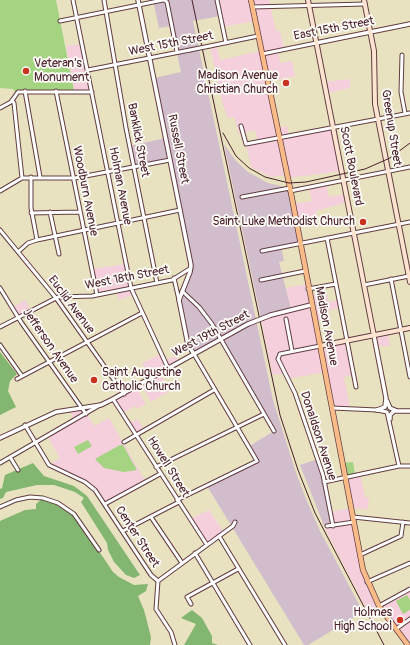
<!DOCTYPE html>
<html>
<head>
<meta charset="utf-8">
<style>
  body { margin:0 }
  canvas { display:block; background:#e8e2c0 }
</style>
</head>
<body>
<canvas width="410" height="645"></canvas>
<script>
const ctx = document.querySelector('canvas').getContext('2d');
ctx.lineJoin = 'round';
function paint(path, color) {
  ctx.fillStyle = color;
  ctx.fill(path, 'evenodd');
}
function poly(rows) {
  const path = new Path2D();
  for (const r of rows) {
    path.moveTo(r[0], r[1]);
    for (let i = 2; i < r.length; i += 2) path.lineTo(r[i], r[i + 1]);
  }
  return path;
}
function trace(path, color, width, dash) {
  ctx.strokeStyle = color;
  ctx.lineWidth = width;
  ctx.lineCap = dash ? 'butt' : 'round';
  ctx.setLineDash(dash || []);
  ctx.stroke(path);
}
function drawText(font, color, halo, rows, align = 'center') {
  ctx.font = font + ' Pangolin,sans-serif';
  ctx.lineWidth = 3.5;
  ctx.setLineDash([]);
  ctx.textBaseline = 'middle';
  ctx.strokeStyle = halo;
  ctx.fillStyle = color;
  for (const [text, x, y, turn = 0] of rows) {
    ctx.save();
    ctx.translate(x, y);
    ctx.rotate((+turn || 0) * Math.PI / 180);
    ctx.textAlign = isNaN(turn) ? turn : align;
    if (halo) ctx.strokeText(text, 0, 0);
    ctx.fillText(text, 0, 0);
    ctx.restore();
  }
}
paint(poly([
  [217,0,269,0,276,31,280,31,284,49,278,51,280,63,292,61,295,76,267,82,277,128,287,126,289,136,334,127,342,171,287,178,286,175,271,177,251,167,246,144,258,142,255,130,239,134,234,117,228,118,223,105,210,46,216,44,220,60,261,51,255,21,222,27],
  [82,44,92,92,74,91,66,46],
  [350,79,350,88,327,93,324,82],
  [326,184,329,197,346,194,348,202,316,211,318,224,297,228,292,204,312,201,309,188],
  [126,264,134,294,119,300,116,291,97,295,92,269],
  [307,284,310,296,326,292,329,302,339,300,340,308,328,310,330,318,315,321,320,346,347,341,353,375,344,377,350,409,332,408,325,372,288,379,284,374,273,375,261,318,291,309,286,288],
  [25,300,31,311,19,317,12,308],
  [388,333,390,346,376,346,374,336],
  [161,354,165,360,176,356,179,362,160,374,170,391,151,402,141,384,148,380,147,371,142,363],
  [136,387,146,404,137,409,135,406,123,413,113,399],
  [81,407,95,426,109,418,146,482,105,504,92,487,49,465,60,458,47,436,75,421,69,409],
  [137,419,144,429,137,434,129,423],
  [360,474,365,497,369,498,368,509,351,508,363,570,379,606,410,589,410,640,406,642,383,612,372,620,325,528,333,526,330,512,351,508,345,477],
  [209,510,224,532,207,545,190,519]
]), '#f5cfdb');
paint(poly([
  [155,0,217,0,220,16,193,21,273,400,295,470,306,499,320,531,363,612,308,645,304,645,207,486,256,462,248,447,274,431,221,339,194,354,191,349,179,300,191,268,170,160,134,167,129,146,166,138,154,78,181,72,171,26,159,28,154,4,151,3,156,1],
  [224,144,235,160,248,172,268,183,290,188,299,243,281,247,284,261,279,262,291,309,261,318],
  [318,459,323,475,333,526,325,528,300,465]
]), '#d1bdcc');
paint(poly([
  [0,0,56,0,74,91,16,93,13,89,0,88],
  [88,440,92,446,78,454,74,447],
  [120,445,123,445,137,470,124,472,104,468,95,459],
  [353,462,355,475,345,477,342,463],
  [407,595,410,600,410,610,403,614,396,601]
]), '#a4d482');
paint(poly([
  [0,352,17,374,10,381,8,391,16,407,0,415],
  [33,463,44,476,74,486,87,496,140,575,134,578,126,575,114,562,108,550,107,543,81,502,84,498,75,492,54,485,37,485,6,492,3,498,0,499,0,489,2,488,5,475],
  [43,498,49,500,74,514,113,572,119,577,134,585,148,584,146,591,138,596,144,610,151,637,150,645,0,645,0,521,25,510,36,509,36,504],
  [192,610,202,618,212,636,212,643,218,645,184,645,196,624,181,618]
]), '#83b670');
const minor = poly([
  [73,0,131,288,168,368],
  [104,0,126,128,157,283],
  [164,0,167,2,177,52],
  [217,0,226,43],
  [253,7,365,4],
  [60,21,163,0],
  [210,46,258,36],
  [262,54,316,43],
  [402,55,401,92,405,113],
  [88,70,190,50],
  [25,91,40,177],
  [56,91,97,295],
  [12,100,14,103,22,178],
  [0,108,11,102,18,92,92,92],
  [241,126,246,144,410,113],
  [31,177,31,208,37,240],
  [0,191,22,178,75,178,170,160],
  [290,191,410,167],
  [242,197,290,188],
  [50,212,59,254],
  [31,213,80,212],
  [0,230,56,298,124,394],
  [327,238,356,387],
  [262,251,410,222],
  [18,252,28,243,37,240,180,210],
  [174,278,179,300],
  [391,279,410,377],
  [261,280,305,271],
  [364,285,409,276],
  [0,288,21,322,86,414],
  [308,289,336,284],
  [182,291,199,307,212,324,274,431],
  [286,319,292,351],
  [0,327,58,297,92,296,172,280,191,268],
  [0,345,22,376],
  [320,346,280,354,278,359,295,393,323,475,333,526],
  [17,379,142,313],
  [113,399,207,545],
  [332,408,377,410,387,412,399,466],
  [25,425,49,465,85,482,95,490,151,575,158,581],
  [124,442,214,390],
  [10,457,18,470],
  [0,463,100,405],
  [156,467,264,414],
  [324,482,399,466,410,466],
  [177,500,257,461,194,354],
  [105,504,160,474],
  [0,507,16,500,30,497,43,498,58,503,74,514,99,550],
  [151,517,182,563],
  [353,517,410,523],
  [327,526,354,522],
  [123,531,179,502],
  [219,536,285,645],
  [195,553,250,645],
  [360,555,401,536,403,522],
  [158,581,233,526,235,522],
  [158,581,156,609,171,632,175,645],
  [367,582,410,563],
  [191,604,187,597,238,569],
  [379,606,410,589],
  [396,629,410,619]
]);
const tertiary = poly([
  [138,0,191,265,190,272,179,300,188,345,194,354],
  [316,43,410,24],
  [271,315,311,305],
  [374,336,386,398,385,407,377,410],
  [387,401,390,408,397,411],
  [390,419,390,415,394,411,410,411],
  [0,438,56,412,101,405,113,399,248,324]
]);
const secondary = poly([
  [308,0,374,336],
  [364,0,374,51,375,104,410,282],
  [320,346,410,328]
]);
const primary = poly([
  [251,0,290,188,363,570,379,606,408,645]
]);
trace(minor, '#623c41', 5);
trace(tertiary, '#623c41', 5.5);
trace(secondary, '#623c41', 6);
trace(primary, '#623c41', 6);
trace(minor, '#fff', 3);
trace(tertiary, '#fff', 3.5);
trace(secondary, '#fde4d0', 4);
trace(primary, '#f9bc89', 4.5);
trace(poly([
  [192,0,280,415,298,470,315,513,384,645],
  [223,133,236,156,249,168,265,177,289,183,306,182,365,169,390,158,410,143]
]), '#4a1f2b', 1);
const minorBridge = poly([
  [190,50,210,46]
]);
const tertiaryBridge = poly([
  [248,324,271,315]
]);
trace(minorBridge, '#623c41', 5, []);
trace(tertiaryBridge, '#623c41', 5.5, []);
trace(minorBridge, '#fff', 3);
trace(tertiaryBridge, '#fff', 3.5);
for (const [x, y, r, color] of [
  [26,71,4,"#c8321e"],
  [286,83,4,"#c8321e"],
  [363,222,4,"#c8321e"],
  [94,380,4,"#c8321e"],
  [400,620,4,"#c8321e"]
]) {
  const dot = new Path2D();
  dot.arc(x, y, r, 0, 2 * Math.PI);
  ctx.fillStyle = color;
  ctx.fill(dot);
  trace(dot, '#fdfcf7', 1.5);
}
drawText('12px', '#4a1f2b', '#fdfcf7', [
  ["East 15th Street",334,29,-11],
  ["West 15th Street",171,44,-11],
  ["Greenup Street",391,128,81],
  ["Banklick Street",138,140,79],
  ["Russell Street",178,149,79],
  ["Scott Boulevard",351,166,79],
  ["Holman Avenue",120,186,79],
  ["Woodburn Avenue",85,191,79],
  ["West 18th Street",127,278,-11],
  ["Euclid Avenue",71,305,53],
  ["Madison Avenue",326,326,79],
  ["West 19th Street",211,334,-28],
  ["Jefferson Avenue",50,346,55],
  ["Donaldson Avenue",318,436,72],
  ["Howell Street",168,467,58],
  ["Center Street",137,537,57]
]);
drawText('12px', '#4a1f2b', '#fdfcf7', [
  ["Veteran’s",34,64,"left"],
  ["Monument",34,78,"left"],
  ["Madison Avenue",278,76],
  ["Christian Church",278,90],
  ["Saint Luke Methodist Church",355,222],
  ["Saint Augustine",102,373,"left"],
  ["Catholic Church",102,387,"left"],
  ["Holmes",392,613],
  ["High School",392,627]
], 'right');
</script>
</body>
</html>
